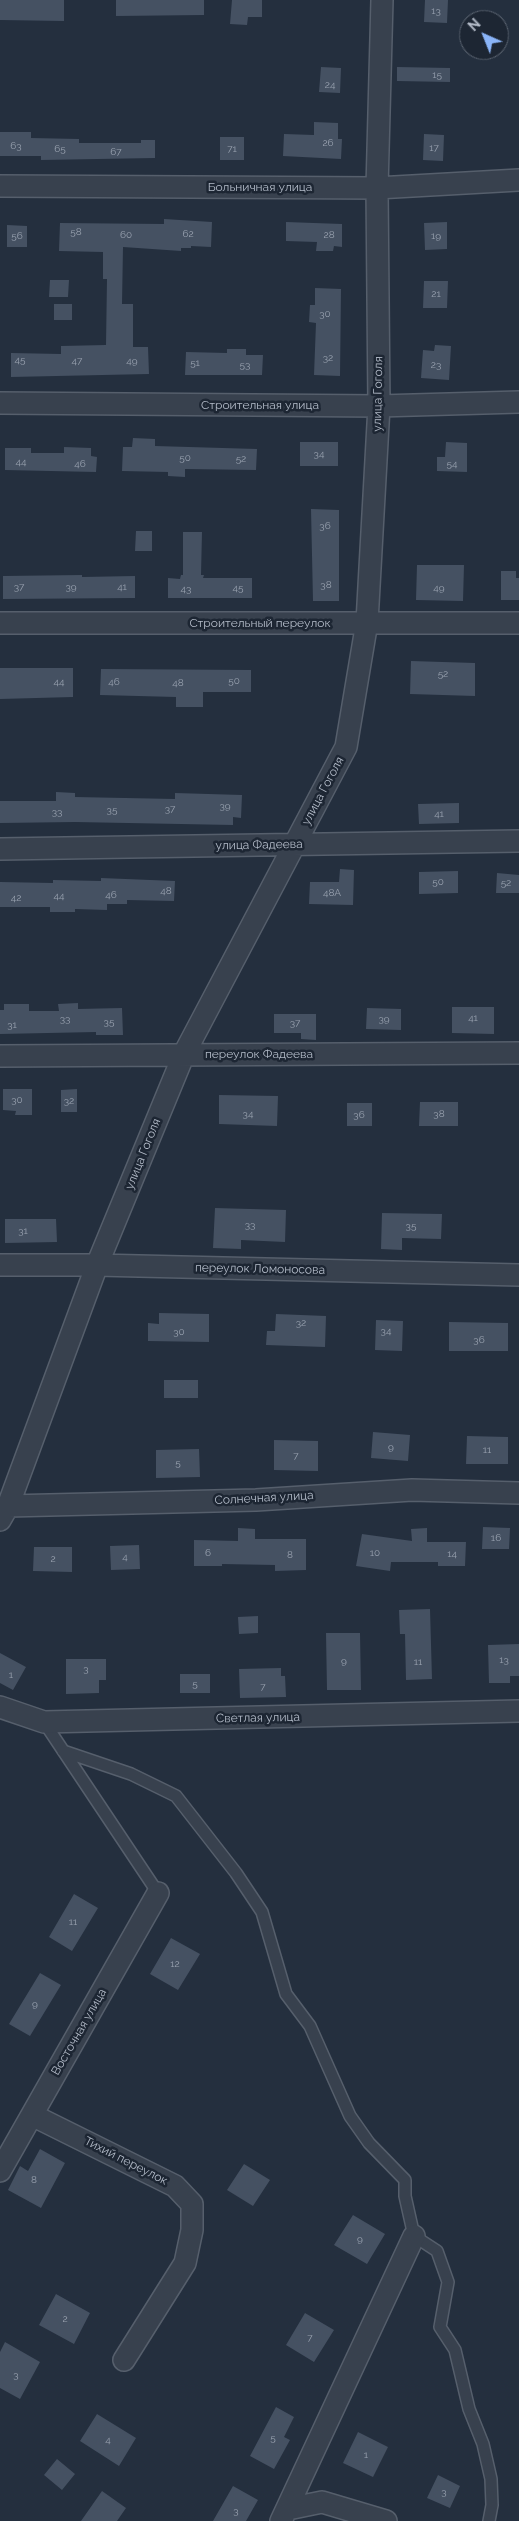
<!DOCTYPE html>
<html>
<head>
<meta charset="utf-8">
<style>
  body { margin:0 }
  #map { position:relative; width:519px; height:2521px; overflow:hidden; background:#242f3e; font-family:Raleway,sans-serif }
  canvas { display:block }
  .north { position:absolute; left:459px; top:10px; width:50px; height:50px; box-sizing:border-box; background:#1d2633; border:1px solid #59626f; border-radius:50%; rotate:316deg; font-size:14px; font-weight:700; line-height:20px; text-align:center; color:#b4bcc9 }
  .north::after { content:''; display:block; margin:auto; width:18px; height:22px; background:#8ab4f8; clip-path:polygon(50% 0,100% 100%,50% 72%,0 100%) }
</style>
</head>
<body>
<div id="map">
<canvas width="519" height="2521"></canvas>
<div class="north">N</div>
</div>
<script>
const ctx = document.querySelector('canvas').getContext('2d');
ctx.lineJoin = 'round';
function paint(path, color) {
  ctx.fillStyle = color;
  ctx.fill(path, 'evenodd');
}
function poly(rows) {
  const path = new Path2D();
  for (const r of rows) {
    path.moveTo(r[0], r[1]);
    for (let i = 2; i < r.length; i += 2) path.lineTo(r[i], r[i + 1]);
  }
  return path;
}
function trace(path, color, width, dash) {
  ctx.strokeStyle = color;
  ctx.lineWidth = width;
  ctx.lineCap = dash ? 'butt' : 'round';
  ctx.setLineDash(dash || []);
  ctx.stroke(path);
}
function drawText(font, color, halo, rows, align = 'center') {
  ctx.font = font + ' Raleway,sans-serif';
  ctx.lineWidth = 5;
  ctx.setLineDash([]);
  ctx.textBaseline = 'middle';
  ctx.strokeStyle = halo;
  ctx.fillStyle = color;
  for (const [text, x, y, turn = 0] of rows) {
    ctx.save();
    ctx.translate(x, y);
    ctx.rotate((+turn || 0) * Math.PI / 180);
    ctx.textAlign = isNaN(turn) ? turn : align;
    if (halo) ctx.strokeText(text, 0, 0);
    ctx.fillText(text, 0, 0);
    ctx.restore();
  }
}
paint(poly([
  [0,0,64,0,64,21,0,20],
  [116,0,204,0,204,15,116,16],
  [232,0,262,0,262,17,248,17,247,25,230,24],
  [425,0,448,0,447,23,424,22],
  [321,67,341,68,340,93,319,92],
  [397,67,450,68,450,82,397,81],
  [314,122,338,123,338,139,342,139,341,159,283,156,284,134,314,135],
  [0,132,31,132,31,138,79,139,79,143,141,143,141,140,155,140,155,158,41,160,41,156,0,156],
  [424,134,444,135,443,161,423,160],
  [220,137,244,137,244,160,220,160],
  [164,219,212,222,211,247,191,246,191,248,181,248,181,251,123,247,122,304,133,304,133,347,148,347,149,374,11,377,11,353,61,354,61,346,106,345,107,279,103,279,103,252,59,251,60,223,164,224],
  [286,222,342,224,342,247,334,246,333,251,316,251,317,242,286,241],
  [447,222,447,249,425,250,424,223],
  [7,225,27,226,27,247,7,247],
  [50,280,69,280,68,297,49,297],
  [424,281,448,281,447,308,423,308],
  [315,288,341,289,340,376,314,375,316,323,309,322,310,305,315,305],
  [54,304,72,304,72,320,54,320],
  [435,345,451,346,449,380,421,378,423,350,434,351],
  [227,349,246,349,246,355,263,355,262,375,185,375,186,352,227,353],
  [133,438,155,439,155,446,257,449,256,470,185,469,185,477,168,476,168,472,122,471,123,447,132,447],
  [300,442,338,442,338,466,300,466],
  [446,442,467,443,467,472,437,471,437,457,445,457],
  [64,447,91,448,91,456,97,457,96,472,5,470,5,448,31,448,31,453,64,453],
  [311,509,339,510,339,601,313,601],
  [136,531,152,531,152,551,135,551],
  [183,532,202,532,201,575,204,575,203,578,252,578,252,598,168,598,168,578,180,579,181,575,183,575],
  [417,565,464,565,463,601,416,600],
  [501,571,516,571,516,578,519,578,519,600,501,600],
  [82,575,82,577,135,576,135,598,3,599,3,576],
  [411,661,475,663,475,696,410,694],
  [0,668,73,668,73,697,0,699],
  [101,669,251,670,251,692,203,692,203,707,176,707,176,697,100,695],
  [56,792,75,793,75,797,175,799,175,793,242,795,241,818,233,817,233,825,75,822,0,823,0,801,56,801],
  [459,803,459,823,419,824,418,804],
  [340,869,354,870,353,905,309,904,310,882,339,882],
  [458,871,458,893,419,894,419,872],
  [497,873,519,875,519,893,496,893],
  [101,878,175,881,174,901,127,900,127,904,107,904,107,910,75,909,75,912,50,912,50,907,0,907,0,882,53,883,53,880,101,881],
  [78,1003,78,1009,122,1008,123,1035,96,1035,96,1032,0,1034,0,1010,4,1010,4,1004,29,1004,29,1011,59,1011,58,1004],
  [452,1007,494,1007,494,1034,452,1033],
  [367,1008,401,1009,401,1030,366,1029],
  [274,1014,316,1014,316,1040,301,1039,301,1033,274,1033],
  [3,1089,32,1089,32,1115,15,1115,16,1111,3,1110],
  [77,1089,77,1112,61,1112,61,1090],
  [219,1095,278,1096,277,1126,219,1124],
  [420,1102,458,1102,458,1126,419,1126],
  [347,1103,372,1103,372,1126,347,1126],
  [215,1208,286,1210,285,1242,241,1240,241,1249,213,1248],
  [382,1213,442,1214,441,1239,402,1238,402,1250,381,1249],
  [5,1219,56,1219,57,1242,5,1243],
  [159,1313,209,1314,209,1342,148,1341,148,1323,159,1324],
  [276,1314,326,1316,325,1347,266,1345,267,1331,275,1331],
  [376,1320,403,1321,402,1351,375,1350],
  [449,1322,508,1323,508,1351,449,1351],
  [164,1380,198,1380,198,1398,164,1398],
  [373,1432,410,1435,408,1461,371,1458],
  [467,1436,508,1437,508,1464,466,1464],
  [274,1440,318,1441,318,1471,274,1470],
  [199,1449,200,1477,156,1478,156,1450],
  [483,1527,510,1528,509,1549,482,1549],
  [238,1528,255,1529,255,1539,306,1539,306,1570,275,1571,275,1565,222,1564,222,1566,194,1566,194,1540,238,1541],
  [427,1528,427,1542,466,1542,465,1566,438,1566,438,1562,391,1562,390,1571,356,1566,362,1534,412,1541,411,1529],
  [139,1545,140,1569,111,1570,110,1546],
  [34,1547,72,1547,72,1572,33,1571],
  [430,1609,432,1679,406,1680,405,1634,400,1634,399,1610],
  [258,1616,258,1633,239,1634,238,1617],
  [326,1633,360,1633,361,1690,327,1690],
  [519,1644,519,1676,510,1676,510,1683,489,1683,488,1645],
  [0,1653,26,1667,13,1690,0,1683],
  [66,1659,106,1659,106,1680,99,1680,99,1693,66,1694],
  [281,1668,281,1676,285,1676,286,1697,240,1698,239,1669],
  [180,1674,210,1674,210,1693,180,1693],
  [74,1894,98,1908,72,1951,49,1937],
  [171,1938,200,1954,178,1990,150,1974],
  [40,1973,61,1985,30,2036,9,2024],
  [40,2149,65,2163,41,2208,8,2190,20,2166,28,2171],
  [244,2164,270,2180,253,2206,227,2190],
  [353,2215,385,2234,367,2264,334,2245],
  [56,2294,90,2313,74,2344,39,2325],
  [305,2313,334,2330,314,2362,286,2345],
  [5,2342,40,2362,20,2399,0,2388,0,2352],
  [276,2407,294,2417,284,2437,290,2440,274,2469,250,2456],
  [97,2414,136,2438,119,2466,80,2441],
  [358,2432,388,2447,373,2477,343,2463],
  [57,2459,75,2474,62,2490,44,2475],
  [438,2475,460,2486,450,2508,427,2498],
  [233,2486,258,2500,246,2521,213,2521],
  [102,2491,126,2508,117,2521,81,2521]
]), '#455162');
const lane = poly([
  [44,1722,158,1893],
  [63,1751,131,1774,176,1796,236,1873,262,1912,286,1994,310,2026,350,2116,369,2143,405,2180,405,2196,414,2236,437,2251,448,2282,440,2327,455,2350,469,2409,483,2444,491,2479,492,2505,489,2521]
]);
const street = poly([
  [0,186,377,188,519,180],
  [0,403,379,406,519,402],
  [0,623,519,623],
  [0,849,519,841],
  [0,1056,519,1053],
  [0,1265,97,1265,519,1275],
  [8,1506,256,1500,412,1490,519,1493],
  [0,1520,8,1506,97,1265,184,1054,346,747,367,622,379,406,377,188,382,0],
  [0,1707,44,1722,519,1711],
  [32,2115,175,2186,192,2204,192,2230,185,2263,124,2360],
  [0,2171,158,1893],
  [288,2509,322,2502,386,2521],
  [281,2521,414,2236]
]);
trace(lane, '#565f6c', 14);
trace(street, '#565f6c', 24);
trace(lane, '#38414e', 11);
trace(street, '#38414e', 21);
drawText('10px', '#98a1af', null, [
  ["13",436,11],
  ["15",437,75],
  ["24",330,85],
  ["26",328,143],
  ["63",16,146],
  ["17",434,148],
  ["65",60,149],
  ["71",232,149],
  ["67",116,152],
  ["58",76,232],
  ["62",188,234],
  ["60",126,235],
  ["28",329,235],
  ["56",17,236],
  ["19",436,236],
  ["21",436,294],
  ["30",325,314],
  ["32",328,358],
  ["45",20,360],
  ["47",77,361],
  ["49",132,361],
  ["51",195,363],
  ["53",245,365],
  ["23",436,365],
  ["34",319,454],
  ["50",185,458],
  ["52",241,459],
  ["44",21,462],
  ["46",80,464],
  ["54",452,464],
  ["36",325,526],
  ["38",326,585],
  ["37",19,587],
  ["39",71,587],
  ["41",122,587],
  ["45",238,588],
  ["49",439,588],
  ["43",186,589],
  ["52",443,674],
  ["50",234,681],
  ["44",59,682],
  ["46",114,682],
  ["48",178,683],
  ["39",225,806],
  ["37",170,809],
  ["35",112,810],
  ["33",57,812],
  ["41",439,814],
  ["50",438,882],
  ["52",506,883],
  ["48",166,891],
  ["48А",332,893],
  ["46",111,895],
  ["44",59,896],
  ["42",16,898],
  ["41",473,1018],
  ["33",65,1019],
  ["39",384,1019],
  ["35",109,1022],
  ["37",295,1023],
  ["31",12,1025],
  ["30",17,1100],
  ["32",69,1101],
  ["34",248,1114],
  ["38",439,1114],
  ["36",359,1115],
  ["33",250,1225],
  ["35",411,1226],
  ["31",23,1231],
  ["32",301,1323],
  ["34",386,1331],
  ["30",179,1332],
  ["36",479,1340],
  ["9",391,1447],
  ["11",487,1450],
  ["7",296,1456],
  ["5",178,1463],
  ["16",496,1538],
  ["6",208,1553],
  ["10",375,1553],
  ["14",452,1554],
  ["8",290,1555],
  ["4",125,1557],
  ["2",53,1559],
  ["13",504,1660],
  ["9",344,1661],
  ["11",418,1662],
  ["3",86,1669],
  ["1",11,1675],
  ["5",195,1684],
  ["7",263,1687],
  ["11",73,1922],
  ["12",175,1964],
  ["9",35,2004],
  ["8",34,2180],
  ["9",360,2239],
  ["2",65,2319],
  ["7",310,2338],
  ["3",16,2375],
  ["5",273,2438],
  ["4",108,2440],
  ["1",366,2455],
  ["3",444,2492],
  ["3",236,2511]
]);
drawText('12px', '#b4bcc9', '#1d2633', [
  ["Больничная улица",260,187],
  ["улица Гоголя",378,394,-89],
  ["Строительная улица",260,405],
  ["Строительный переулок",260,623],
  ["улица Гоголя",323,791,-62],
  ["улица Фадеева",259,845,-1],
  ["переулок Фадеева",259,1054],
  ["улица Гоголя",143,1154,-68],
  ["переулок Ломоносова",260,1269,1],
  ["Солнечная улица",264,1498,-3],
  ["Светлая улица",258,1718,-1],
  ["Восточная улица",79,2032,-60],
  ["Тихий переулок",126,2161,27]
]);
</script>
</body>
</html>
